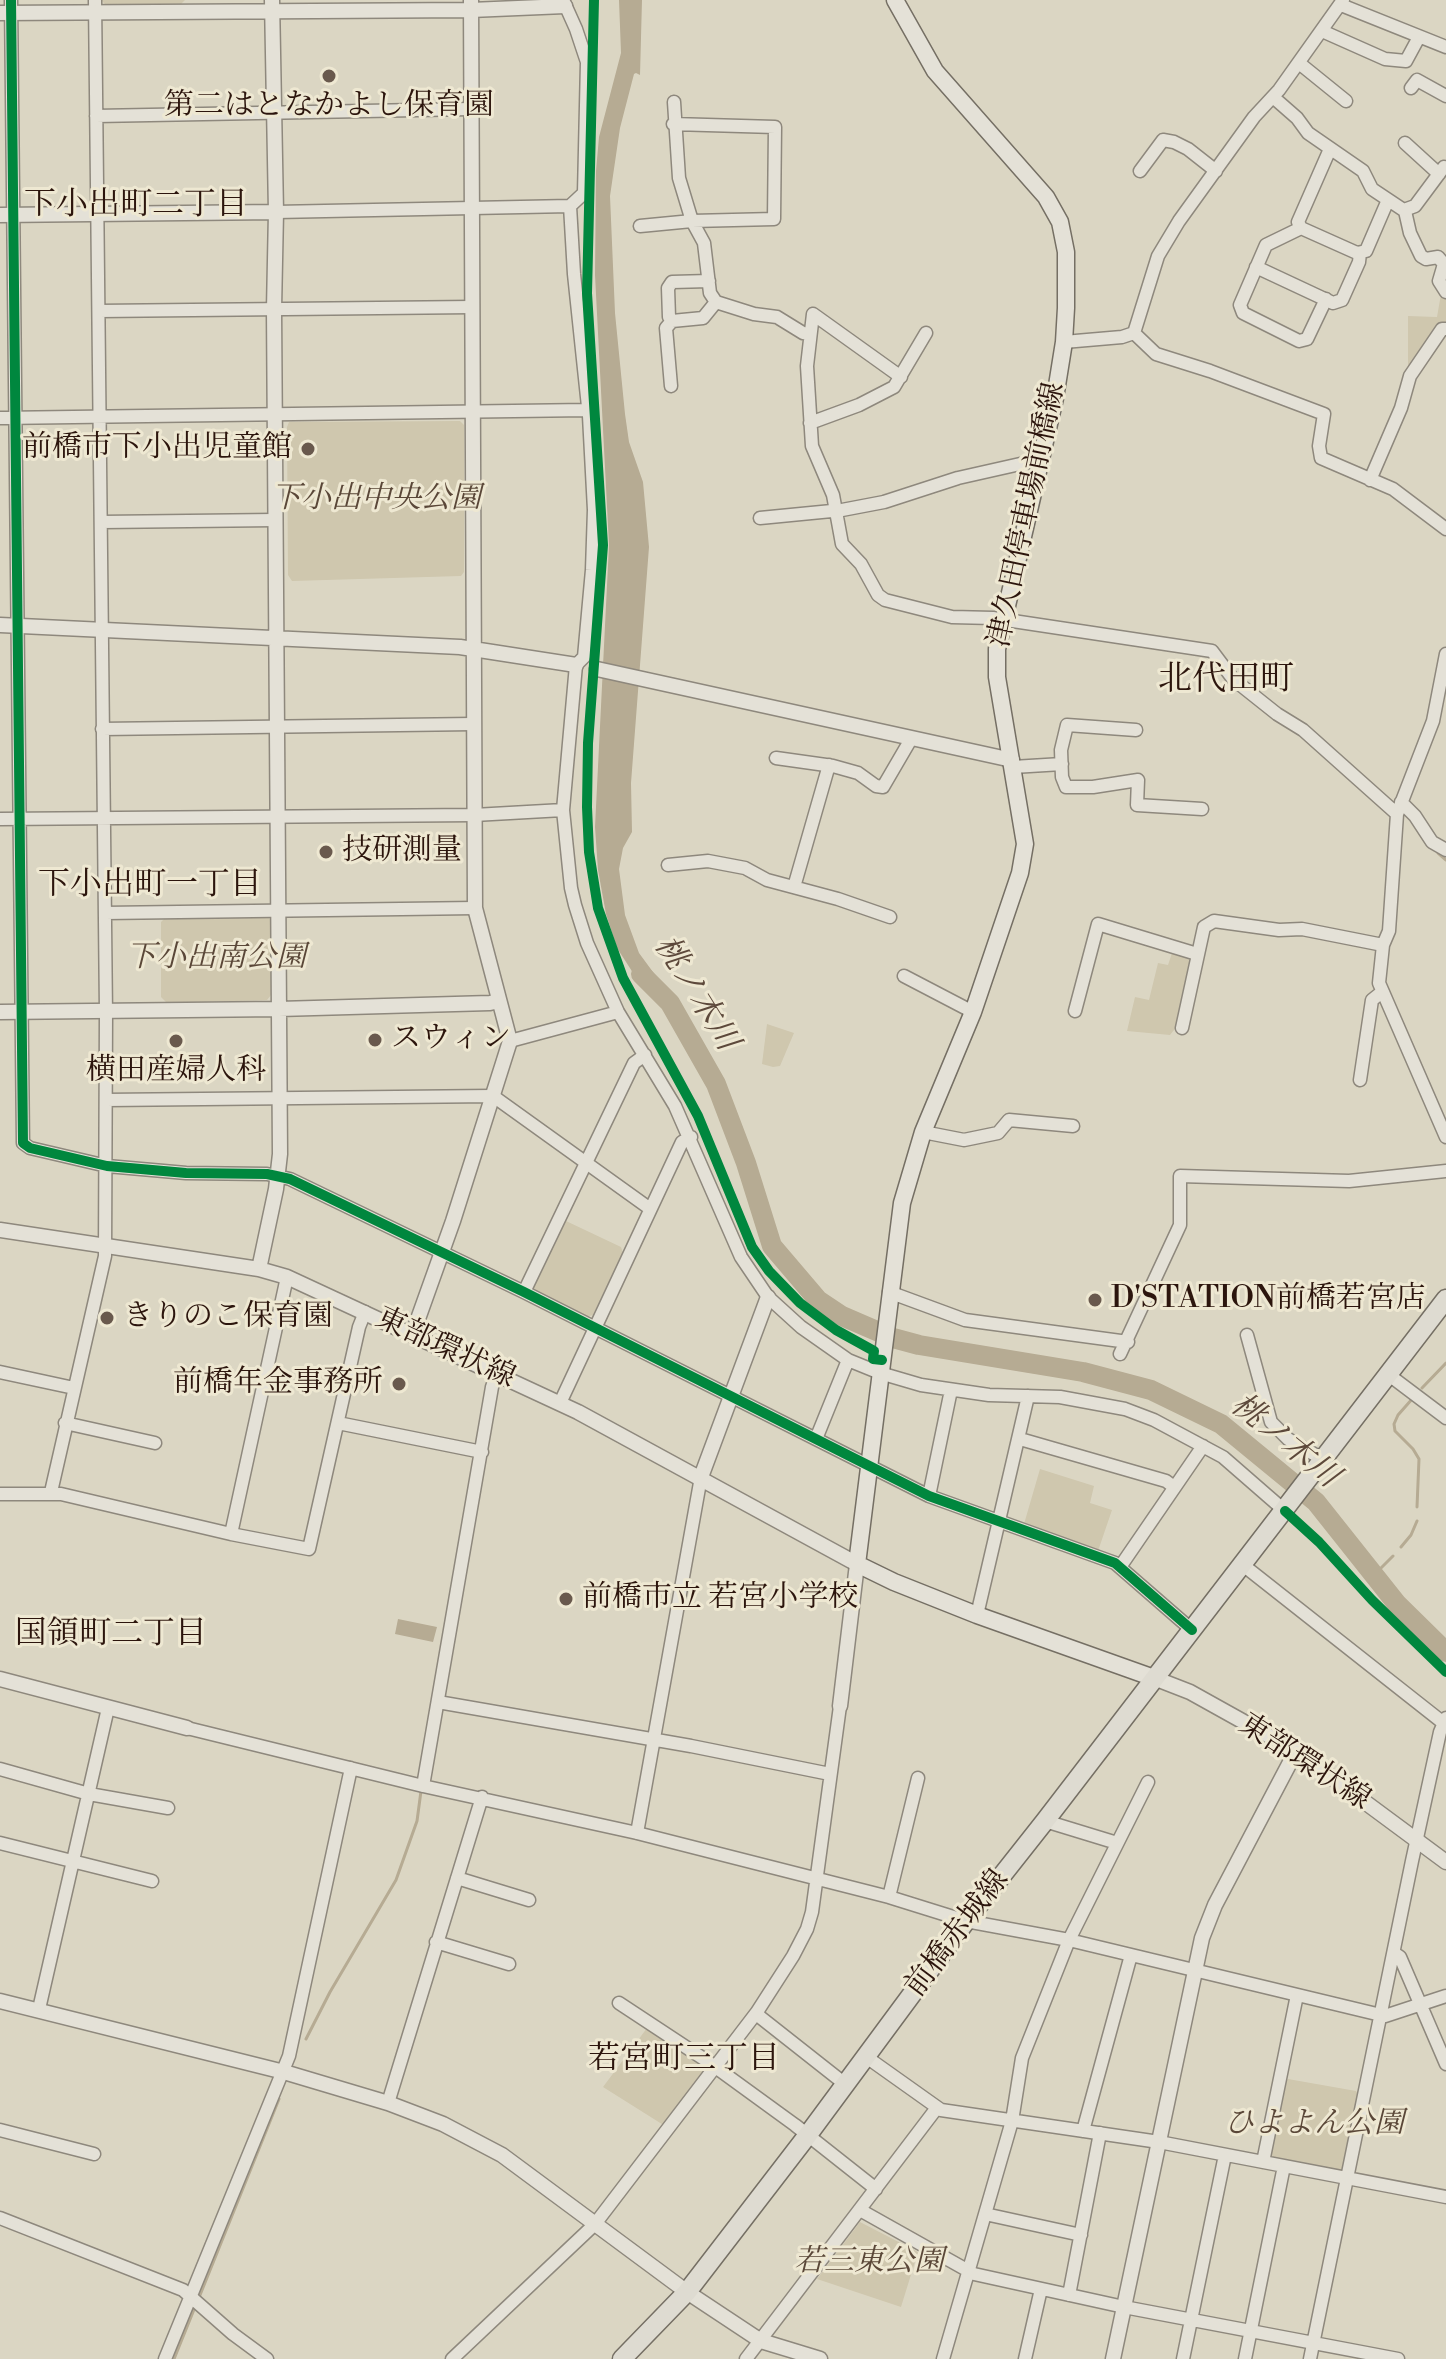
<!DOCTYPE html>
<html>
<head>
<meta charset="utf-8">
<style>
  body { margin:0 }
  canvas { display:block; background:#dbd6c3 }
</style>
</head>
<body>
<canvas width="1446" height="2359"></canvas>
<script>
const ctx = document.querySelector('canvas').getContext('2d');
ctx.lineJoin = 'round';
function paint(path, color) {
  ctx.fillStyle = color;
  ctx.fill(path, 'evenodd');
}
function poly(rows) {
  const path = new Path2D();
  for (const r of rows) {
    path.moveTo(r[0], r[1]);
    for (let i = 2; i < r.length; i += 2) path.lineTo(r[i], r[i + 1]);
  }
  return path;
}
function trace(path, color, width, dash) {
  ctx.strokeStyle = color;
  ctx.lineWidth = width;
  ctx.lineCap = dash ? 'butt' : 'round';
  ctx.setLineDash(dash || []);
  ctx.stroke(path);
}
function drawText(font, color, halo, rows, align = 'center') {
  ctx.font = font + ' "Libre Bodoni","Noto Serif JP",serif';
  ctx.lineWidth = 6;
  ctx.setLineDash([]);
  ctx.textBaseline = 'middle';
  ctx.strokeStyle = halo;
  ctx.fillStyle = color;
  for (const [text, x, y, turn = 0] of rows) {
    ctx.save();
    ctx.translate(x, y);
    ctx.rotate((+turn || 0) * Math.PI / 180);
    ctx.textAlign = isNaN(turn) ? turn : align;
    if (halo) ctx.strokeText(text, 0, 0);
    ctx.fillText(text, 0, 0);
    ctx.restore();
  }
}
paint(poly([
  [101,0,185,0,181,4,106,5],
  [1441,294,1446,296,1446,327,1408,369,1408,316,1437,317],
  [460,421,464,425,464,572,461,576,292,581,288,575,287,427,289,422],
  [267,916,271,920,271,995,267,1000,167,1003,161,997,161,922,166,917],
  [1172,953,1194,959,1178,1025,1170,1035,1127,1031,1135,997,1149,1000,1158,963,1168,965],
  [767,1024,794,1033,780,1066,773,1067,762,1064],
  [566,1221,621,1247,623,1253,593,1315,586,1317,533,1291,531,1284,560,1224],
  [1040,1469,1094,1486,1090,1503,1112,1510,1098,1551,1024,1524],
  [647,2028,709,2071,665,2126,603,2087],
  [1288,2079,1356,2091,1359,2096,1343,2168,1340,2171,1273,2158,1270,2155,1285,2082],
  [860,2222,918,2252,901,2307,817,2279]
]), '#cfc7ae');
paint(poly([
  [619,0,642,0,640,75,636,73,634,74,620,128,610,196,615,313,625,414,629,442,643,482,649,547,631,783,632,832,623,848,619,869,625,915,639,953,675,1002,637,979,617,948,606,914,598,870,595,827,609,545,595,275,596,171,599,137,621,53],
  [398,1619,437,1627,433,1642,395,1634]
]), '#b6ab93');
trace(poly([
  [1438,853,1446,860],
  [1422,1388,1446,1363],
  [1413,1398,1398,1415,1394,1424,1395,1431,1413,1449,1419,1459,1417,1507],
  [1401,1547,1411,1535,1417,1521],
  [1375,1574,1393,1556],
  [306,2039,330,1992,396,1880,417,1821,421,1791],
  [198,2300,279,2099],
  [174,2359,195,2307]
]), '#b6ab93', 3);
trace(poly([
  [641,974,670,1003,716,1084,746,1163,772,1246,818,1300,842,1316,893,1338,919,1345,1083,1372,1151,1390,1221,1424,1316,1502,1397,1604,1446,1652]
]), '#b6ab93', 20);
const minor = poly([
  [11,0,23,1143,30,1148,107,1166,186,1173,267,1174,290,1179,524,1292,929,1496,1115,1563,1192,1630],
  [563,0,576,29,587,62,584,193,570,206,574,274,589,416,594,510,592,570,584,657,576,665,563,810,571,888,575,905,587,943,618,1012,675,1106,741,1257,768,1297,801,1327,848,1360,880,1373,921,1385,989,1395,1060,1397,1125,1409,1154,1420,1223,1457,1285,1511],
  [1341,5,1446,47],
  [1322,31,1385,59,1406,61,1419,37],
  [1299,63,1346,101],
  [1411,88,1417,80,1446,96],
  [1273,97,1297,118,1308,133,1363,171,1372,189,1405,211,1410,233,1421,256,1426,259,1438,257,1444,264,1439,281,1446,292],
  [674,102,679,178,692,221,704,243,710,293,716,302,754,314,777,317,803,333,810,334],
  [96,116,471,109],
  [1405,143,1439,174],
  [1330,149,1298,222,1301,228,1357,253,1366,251,1388,200],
  [1140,171,1163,140,1174,142,1188,149,1216,171],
  [1404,210,1415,206,1444,167],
  [276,212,570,206],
  [640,226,692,221,774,219,775,127,673,124],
  [1301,228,1266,245,1240,305,1243,313,1299,341,1307,339,1326,299],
  [1256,267,1333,303,1342,300,1359,262,1360,253],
  [99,311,472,307],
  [672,321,703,318,716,302],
  [1134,333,1156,354,1210,371,1324,414,1319,446,1321,458,1393,489,1446,529],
  [1134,333,1158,256,1179,221,1254,117,1279,90,1343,0],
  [1064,342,1122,337,1134,333],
  [901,377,813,314,807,366,812,446,833,495,842,544,861,564,878,595,885,600,952,617,993,618,1212,651,1233,679,1277,714,1303,730,1397,814],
  [671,386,666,328,672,321,669,317,668,288,672,282,709,281],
  [0,418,587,410],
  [810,423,859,405,894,387,926,333],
  [1370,480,1401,408,1410,376,1442,329,1446,329],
  [760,518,842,510,884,502,958,478,1029,462,1041,462],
  [102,522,275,520],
  [1446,654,1433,721,1397,814,1389,931,1383,945,1379,983,1446,1137],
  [102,729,473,724],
  [1136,730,1067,725,1061,750,1062,777,1066,787,1093,787,1138,780,1137,805,1202,809],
  [776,758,833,766,858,773,876,786,883,787,911,739],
  [1013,767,1062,764],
  [1401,802,1415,816,1432,842,1446,850],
  [0,819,474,815,563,810],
  [668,865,708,861,745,868,767,880,838,899,890,917],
  [794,887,829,765],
  [105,913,475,908],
  [904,976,973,1012],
  [1075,1011,1098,924,1197,954],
  [1182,1028,1204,927,1214,921,1279,930,1302,929,1383,945],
  [510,1041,618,1012],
  [1360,1080,1372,1000,1382,992],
  [106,1100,493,1096,649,1208],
  [923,1132,964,1140,998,1133,1009,1120,1073,1126],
  [524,1292,634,1063,645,1055],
  [889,1292,965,1320,1128,1342],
  [1247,1335,1271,1422,1288,1439,1324,1460],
  [1120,1354,1180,1225,1180,1176,1349,1181,1446,1171],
  [0,1372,74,1388],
  [1389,1375,1446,1418],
  [560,1403,682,1142,691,1137],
  [65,1423,155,1443],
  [338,1423,482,1452],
  [816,1439,848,1360],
  [1020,1439,1166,1481,1174,1487],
  [51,1492,105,1256,106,1012,95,0],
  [0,1494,61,1494,231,1534,309,1549,359,1327,365,1312],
  [929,1496,951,1390],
  [231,1534,287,1277],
  [1243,1565,1446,1725],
  [1120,1567,1203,1446],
  [977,1615,1028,1396],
  [438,1702,691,1746,830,1774],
  [187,1728,423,1786,637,1833,889,1897,966,1921,1069,1940,1385,2016,1446,1996],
  [0,1769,89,1794,168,1808],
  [423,1786,492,1387,497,1373],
  [1045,1821,1117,1843],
  [637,1833,701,1477],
  [0,1843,152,1881],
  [457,1878,529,1900],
  [889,1897,918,1778],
  [436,1942,509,1964],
  [1394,1953,1400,1957,1446,2064],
  [619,2003,707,2061,795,2125,876,2189],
  [39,2009,108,1708],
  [757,2012,760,2017,845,2084],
  [865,2056,941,2110,1159,2142,1446,2197],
  [388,2103,482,1797],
  [0,2130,94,2154],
  [1083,2131,1131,1955],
  [1263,2162,1297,1995],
  [860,2210,974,2274,1124,2307,1398,2359],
  [985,2214,1081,2235],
  [0,2218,183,2290,233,2334,267,2359],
  [1069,2295,1100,2133],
  [165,2359,289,2056,351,1768],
  [452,2359,595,2224,757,2012,793,1956,807,1929,812,1912,840,1706],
  [746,2359,936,2109],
  [943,2359,1012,2121,1022,2058,1069,1940,1148,1782],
  [1025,2359,1041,2289],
  [1183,2359,1225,2155],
  [1245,2359,1284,2166],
  [1310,2359,1412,1861,1440,1732,1446,1718]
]);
const tertiary = poly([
  [0,13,471,10,565,6],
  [0,215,276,212],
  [0,625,460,647,576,665],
  [597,669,1012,760],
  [0,1012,279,1009,490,1003,499,1001],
  [0,1230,259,1269,287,1277,578,1412,857,1564,840,1706],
  [259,1269,276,1189,280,1154,274,309,276,212,272,0],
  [413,1333,453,1221,510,1041,475,908,471,0],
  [701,1477,768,1297],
  [1154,1678,1190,1692,1296,1751,1446,1862],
  [0,1679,187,1728],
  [0,2001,284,2072,388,2103,443,2124,502,2155,687,2292,761,2341,820,2359],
  [1113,2359,1202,1938,1215,1905,1296,1751]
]);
const secondary = poly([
  [895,0,935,71,1046,197,1060,222,1066,252,1066,308,1064,342,1055,398,997,649,997,677,1025,844,1020,873,973,1012,923,1132,902,1203,857,1564,894,1582,977,1615,1154,1678]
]);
const primary = poly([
  [622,2359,687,2292,807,2136,966,1921,1045,1821,1446,1299]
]);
trace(minor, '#8e887d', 15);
trace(tertiary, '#8e887d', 17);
trace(secondary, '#756f64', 19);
trace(primary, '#756f64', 21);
trace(minor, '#e4e1d7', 12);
trace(tertiary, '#e4e1d7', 14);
trace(secondary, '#e4e1d7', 16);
trace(primary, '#dedbd1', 18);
trace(poly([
  [11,0,23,1143,30,1148,107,1166,186,1173,267,1174,290,1179,524,1292,929,1496,1115,1563,1192,1630],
  [594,0,587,293,603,545,588,743,587,807,589,852,598,908,623,978,698,1116,752,1247,769,1271,800,1303,836,1330,874,1351,873,1359,882,1360],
  [1285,1511,1319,1542,1372,1600,1446,1672]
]), '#00873e', 10);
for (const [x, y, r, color] of [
  [329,76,8,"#69594d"],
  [308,449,8,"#69594d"],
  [326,852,8,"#69594d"],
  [375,1040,8,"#69594d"],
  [176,1041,8,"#69594d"],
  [1095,1300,8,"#69594d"],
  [107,1318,8,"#69594d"],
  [399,1384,8,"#69594d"],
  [566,1599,8,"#69594d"]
]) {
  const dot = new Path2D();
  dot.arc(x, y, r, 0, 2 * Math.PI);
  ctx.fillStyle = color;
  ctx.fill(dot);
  trace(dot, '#eee8d2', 3);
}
drawText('30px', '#2c150d', '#eee8d2', [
  ["第二はとなかよし保育園",329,107,"center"],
  ["前橋市下小出児童館",292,449,"right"],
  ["技研測量",342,852],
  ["スウィン",391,1040],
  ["横田産婦人科",176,1072,"center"],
  ["D'STATION前橋若宮店",1111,1300],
  ["きりのこ保育園",123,1318],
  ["前橋年金事務所",383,1384,"right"],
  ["前橋市立 若宮小学校",582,1599]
], 'left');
drawText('italic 30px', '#5a4738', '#eee8d2', [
  ["下小出中央公園",376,500],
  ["下小出南公園",216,959],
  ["ひよよん公園",1314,2125],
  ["若三東公園",869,2263]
]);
drawText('30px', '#2c150d', '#eee8d2', [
  ["津久田停車場前橋線",1028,515,-78],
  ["東部環状線",445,1349,25],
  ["東部環状線",1304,1763,33],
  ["前橋赤城線",958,1934,-53]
]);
drawText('32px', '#2c150d', '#eee8d2', [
  ["下小出町二丁目",136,206],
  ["下小出町一丁目",150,886],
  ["国領町二丁目",111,1635],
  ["若宮町三丁目",684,2060]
]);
drawText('italic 32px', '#5d493b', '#eee8d2', [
  ["桃ノ木川",695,994,58],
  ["桃ノ木川",1284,1442,39]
]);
drawText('34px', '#2c150d', '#eee8d2', [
  ["北代田町",1226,681]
]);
</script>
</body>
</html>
